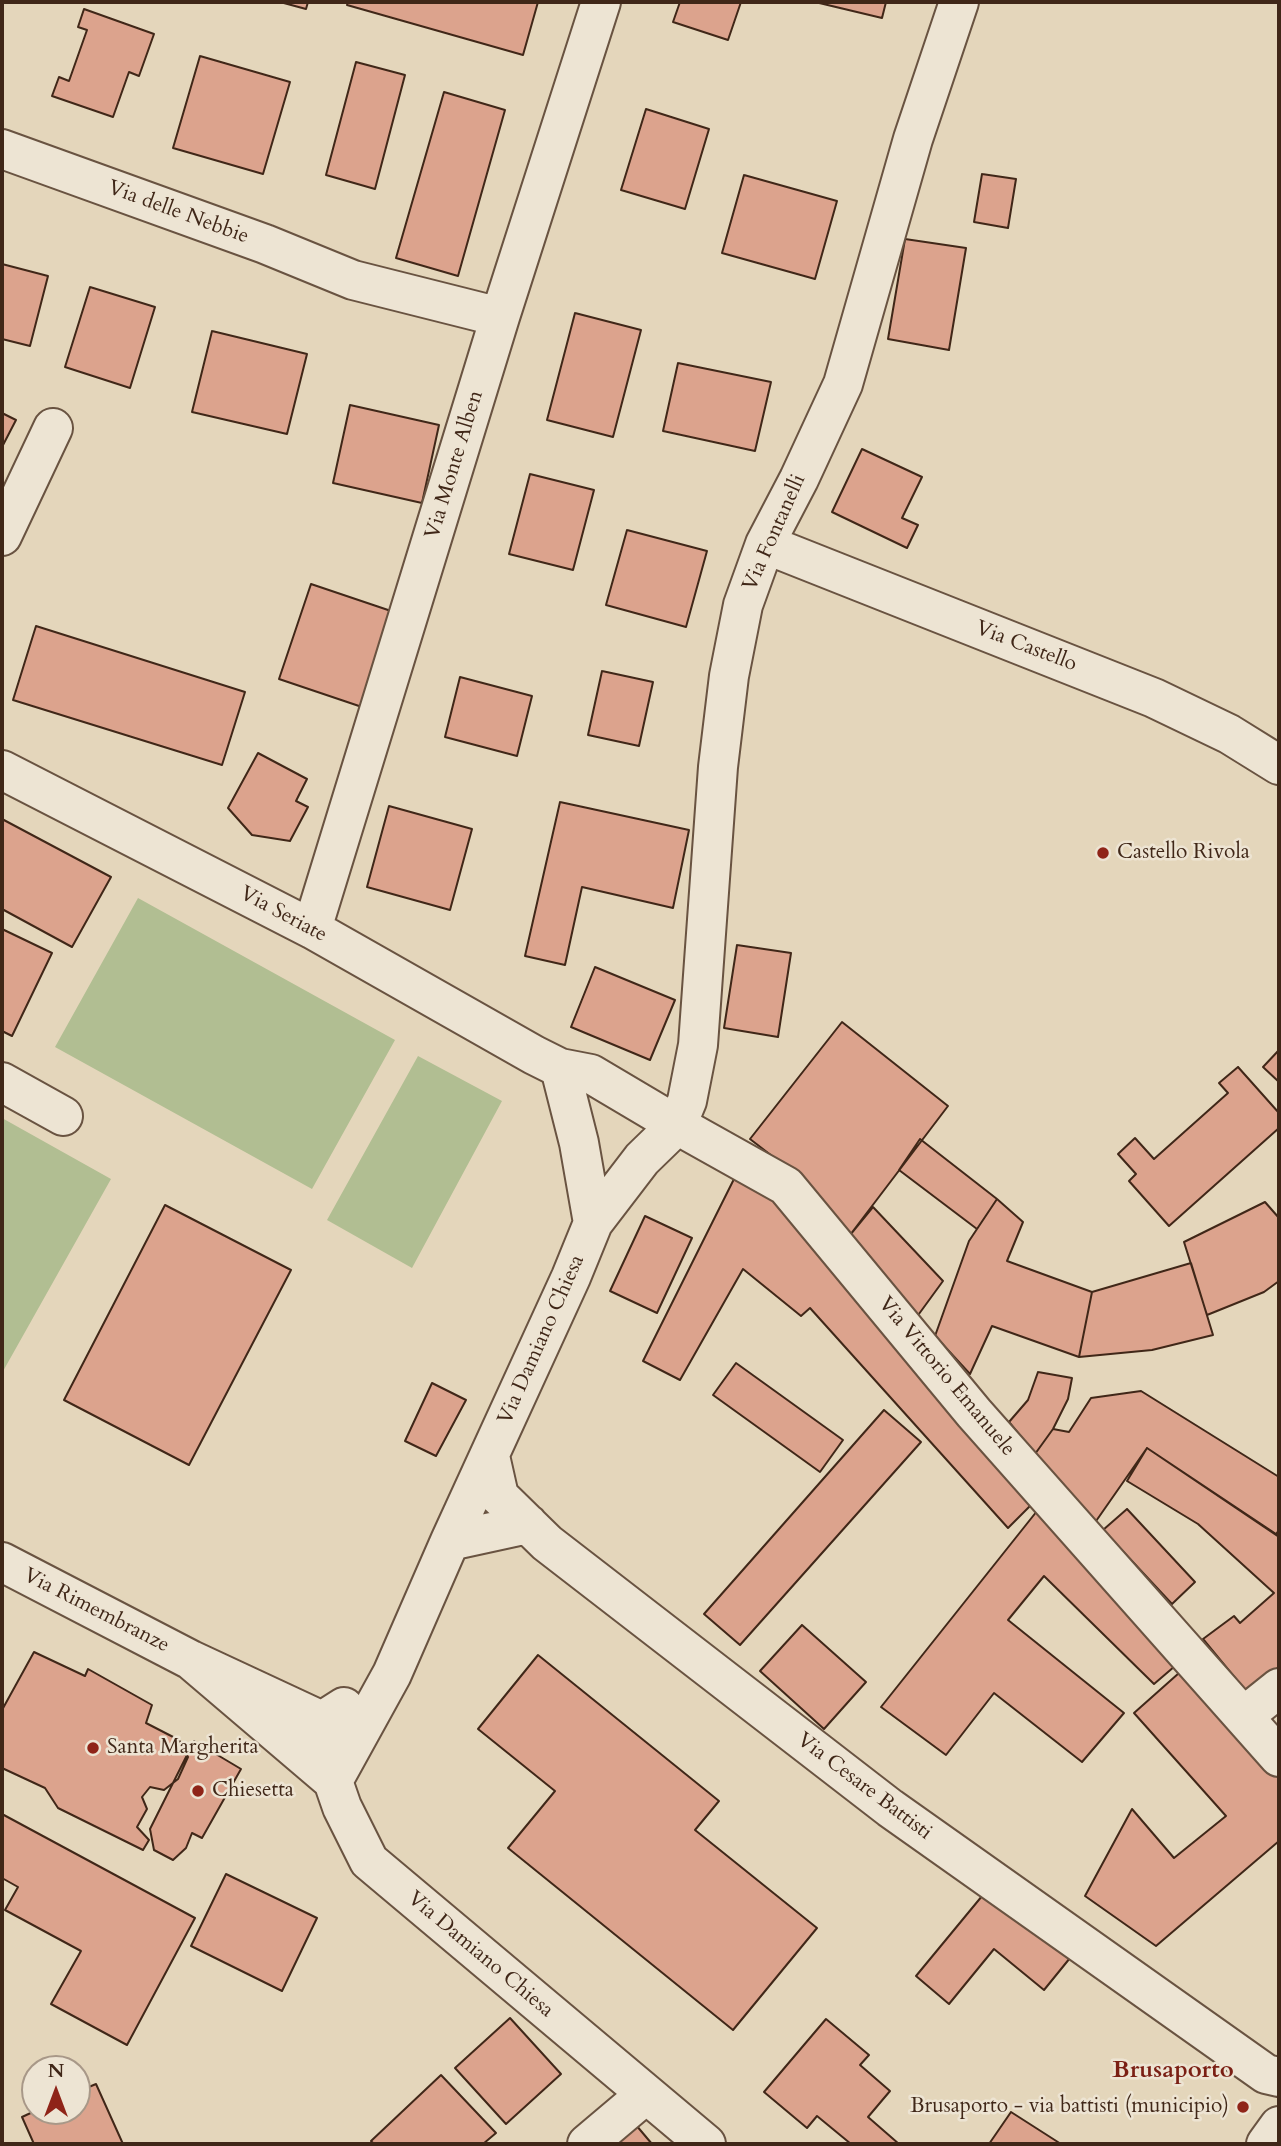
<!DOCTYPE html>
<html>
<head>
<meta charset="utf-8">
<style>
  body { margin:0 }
  #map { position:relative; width:1281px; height:2146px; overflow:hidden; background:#e4d6bb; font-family:Cardo,serif }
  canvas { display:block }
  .frame { position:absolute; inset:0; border:4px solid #402718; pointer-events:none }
  .north { position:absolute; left:21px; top:2055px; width:70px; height:70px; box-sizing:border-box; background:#ede4d3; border:2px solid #a89888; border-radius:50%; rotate:0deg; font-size:19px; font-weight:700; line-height:28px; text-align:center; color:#402718 }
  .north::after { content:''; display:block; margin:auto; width:24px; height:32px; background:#8f2418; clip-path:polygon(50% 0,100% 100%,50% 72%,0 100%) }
</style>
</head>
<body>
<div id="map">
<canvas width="1281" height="2146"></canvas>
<div class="frame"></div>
<div class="north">N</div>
</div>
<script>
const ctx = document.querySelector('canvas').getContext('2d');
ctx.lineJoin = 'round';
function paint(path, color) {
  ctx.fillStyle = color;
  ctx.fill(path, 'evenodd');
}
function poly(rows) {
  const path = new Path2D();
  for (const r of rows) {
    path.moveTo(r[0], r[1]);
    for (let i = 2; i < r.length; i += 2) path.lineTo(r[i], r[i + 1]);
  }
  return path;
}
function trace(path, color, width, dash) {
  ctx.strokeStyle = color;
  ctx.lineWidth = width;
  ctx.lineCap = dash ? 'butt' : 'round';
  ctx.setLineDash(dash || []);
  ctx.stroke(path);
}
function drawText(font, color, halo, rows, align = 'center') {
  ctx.font = font + ' Cardo,serif';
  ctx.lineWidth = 5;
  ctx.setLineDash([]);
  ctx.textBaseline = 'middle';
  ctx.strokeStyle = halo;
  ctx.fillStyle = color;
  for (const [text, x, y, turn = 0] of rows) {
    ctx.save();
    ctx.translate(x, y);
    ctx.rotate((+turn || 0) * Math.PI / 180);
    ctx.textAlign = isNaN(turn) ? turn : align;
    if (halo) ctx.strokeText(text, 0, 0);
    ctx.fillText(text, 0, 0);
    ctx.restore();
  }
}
paint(poly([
  [138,898,395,1040,312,1189,55,1047],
  [418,1056,502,1101,412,1268,327,1220],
  [2,1118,111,1179,2,1373]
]), '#b1be92');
const building = poly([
  [280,2,308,2,306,9,280,2],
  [348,2,538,2,523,55,347,5,348,2],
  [680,2,741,2,728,40,673,22,680,2],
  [815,2,886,2,882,18,815,2],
  [84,9,154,34,139,76,129,72,113,117,52,96,59,77,69,81,87,30,78,27,84,9],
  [200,56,290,82,263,174,173,148,200,56],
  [356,62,405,75,375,189,326,175,356,62],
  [444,92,505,110,458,276,396,258,444,92],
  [646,109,709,129,685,209,621,190,646,109],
  [982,174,1016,179,1008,228,974,222,982,174],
  [744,175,837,201,815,279,722,253,744,175],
  [905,239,966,248,949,350,888,339,905,239],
  [2,264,48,276,30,346,2,339,2,264],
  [90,287,155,307,130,388,65,367,90,287],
  [575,313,641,330,613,437,547,420,575,313],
  [212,331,307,354,287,434,192,412,212,331],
  [678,363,771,382,755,451,663,431,678,363],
  [350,405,439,425,422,503,333,483,350,405],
  [2,413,16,420,2,447,2,413],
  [862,449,922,477,902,518,918,525,907,548,832,512,862,449],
  [530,474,594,490,573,570,509,554,530,474],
  [627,530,707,551,686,627,606,605,627,530],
  [311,584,394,612,362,707,279,679,311,584],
  [36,626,245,692,222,765,13,700,36,626],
  [602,671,653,682,639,746,588,735,602,671],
  [460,677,532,696,517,756,445,737,460,677],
  [258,753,307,779,296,801,308,807,290,841,252,835,228,808,258,753],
  [560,802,689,830,673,908,582,887,565,965,525,956,560,802],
  [389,806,472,829,450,910,367,887,389,806],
  [2,819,111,877,72,947,2,909,2,819],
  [2,929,52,953,12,1036,2,1031,2,929],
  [737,945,791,953,778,1037,724,1028,737,945],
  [595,967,675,1000,650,1060,571,1027,595,967],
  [842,1022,948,1106,850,1235,807,1183,750,1139,842,1022],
  [1279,1050,1279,1082,1263,1067,1279,1050],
  [1238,1067,1279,1113,1279,1128,1169,1226,1129,1181,1136,1174,1118,1154,1135,1138,1154,1159,1228,1093,1219,1083,1238,1067],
  [920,1139,997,1199,977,1229,899,1170,920,1139],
  [735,1177,776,1199,1035,1501,1008,1528,810,1308,801,1316,743,1269,680,1380,643,1361,735,1177],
  [997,1199,1023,1222,1007,1261,1092,1292,1079,1357,992,1326,970,1374,935,1336,969,1241,997,1199],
  [1265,1202,1279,1218,1279,1281,1264,1292,1207,1315,1184,1242,1265,1202],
  [165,1205,291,1270,189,1465,64,1400,165,1205],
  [873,1207,943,1281,916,1318,850,1235,873,1207],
  [645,1216,692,1238,657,1313,610,1291,645,1216],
  [1191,1263,1213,1335,1152,1350,1079,1357,1092,1292,1191,1263],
  [736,1363,843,1440,820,1472,713,1395,736,1363],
  [1038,1372,1072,1378,1068,1399,1053,1429,1035,1454,1009,1422,1028,1400,1038,1372],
  [432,1383,466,1400,436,1456,405,1441,432,1383],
  [1141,1391,1279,1477,1279,1530,1276,1534,1147,1448,1094,1524,1035,1454,1053,1429,1069,1432,1091,1398,1141,1391],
  [884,1410,921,1442,740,1645,704,1614,884,1410],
  [1147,1448,1279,1537,1279,1667,1245,1690,1203,1639,1234,1616,1240,1623,1274,1593,1198,1524,1127,1481,1147,1448],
  [1041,1506,1182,1660,1154,1684,1044,1576,1008,1620,1124,1713,1082,1762,994,1693,946,1755,881,1707,1041,1506],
  [1127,1509,1195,1582,1172,1604,1103,1530,1127,1509],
  [802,1625,866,1682,824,1729,760,1671,802,1625],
  [34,1652,85,1676,88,1669,152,1705,146,1723,179,1740,188,1757,178,1779,164,1790,150,1787,142,1797,147,1809,137,1827,149,1840,143,1850,58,1808,45,1788,2,1768,2,1710,34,1652],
  [538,1655,719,1801,695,1830,817,1928,733,2030,508,1848,555,1791,478,1729,538,1655],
  [1188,1665,1279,1777,1279,1841,1156,1946,1085,1896,1132,1809,1174,1858,1226,1816,1134,1713,1188,1665],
  [194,1741,241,1769,202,1838,192,1833,186,1848,173,1860,154,1850,150,1829,194,1741],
  [2,1814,195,1918,127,2045,51,2004,81,1951,5,1910,18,1887,2,1878,2,1814],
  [226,1874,317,1918,282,1991,191,1946,226,1874],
  [987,1890,1070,1958,1044,1990,994,1949,949,2004,916,1976,987,1890],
  [510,2018,561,2074,506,2124,455,2068,510,2018],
  [826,2019,869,2055,860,2065,890,2091,868,2117,899,2144,851,2144,817,2116,807,2128,764,2092,826,2019],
  [441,2075,496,2133,483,2144,374,2144,371,2141,441,2075],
  [96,2084,123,2144,34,2144,22,2117,35,2111,77,2111,77,2092,96,2084],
  [1011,2112,1061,2144,989,2144,1011,2112],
  [636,2125,652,2144,614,2144,636,2125]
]);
paint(building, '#dca38d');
trace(building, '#402718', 2);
const minor = poly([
  [2,149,265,244,353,280,500,317],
  [2,536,53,428],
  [765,544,1154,698,1229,734,1279,765],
  [2,770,312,929,534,1055,560,1068,591,1074,677,1125,786,1186,974,1413,1279,1757],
  [312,929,500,317,601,2],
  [560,1068,579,1143,593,1223],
  [2,1082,63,1116],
  [490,1456,499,1496,547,1543,890,1808,1266,2074,1279,2077],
  [450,1541,528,1524],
  [2,1562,191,1660,322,1721,344,1707],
  [191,1660,333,1781,392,1674,450,1541,571,1277,593,1223,642,1159,677,1125,687,1101,698,1045,718,767,729,676,743,605,765,544,799,479,843,384,913,139,959,2],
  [1244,1716,1279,1688],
  [322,1721,333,1781,342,1807,369,1861,706,2144],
  [587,2144,645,2095],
  [1266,2144,1279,2126]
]);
trace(minor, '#695341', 42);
trace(minor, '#ede4d3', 38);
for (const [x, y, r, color] of [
  [1103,853,7,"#8f2418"],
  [93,1748,7,"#8f2418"],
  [198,1791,7,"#8f2418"],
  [1243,2107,7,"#8f2418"]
]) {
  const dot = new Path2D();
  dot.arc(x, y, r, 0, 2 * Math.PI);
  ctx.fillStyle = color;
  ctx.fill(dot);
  trace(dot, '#ede4d3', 2.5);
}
drawText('21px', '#402718', '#ede4d3', [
  ["Via delle Nebbie",178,213,20],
  ["Via Monte Alben",455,465,-73],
  ["Via Fontanelli",775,533,-66],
  ["Via Castello",1026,647,21],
  ["Via Seriate",283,915,28],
  ["Via Damiano Chiesa",542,1340,-66],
  ["Via Vittorio Emanuele",946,1377,50],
  ["Via Rimembranze",96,1611,27],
  ["Via Cesare Battisti",864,1787,37],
  ["Via Damiano Chiesa",480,1955,40]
]);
drawText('21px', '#402718', '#ede4d3', [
  ["Castello Rivola",1117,853],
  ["Santa Margherita",107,1748],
  ["Chiesetta",212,1791],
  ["Brusaporto - via battisti (municipio)",1229,2107,"right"]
], 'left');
drawText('bold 24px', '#7a1f14', '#ede4d3', [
  ["Brusaporto",1173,2071]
]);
</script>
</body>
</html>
